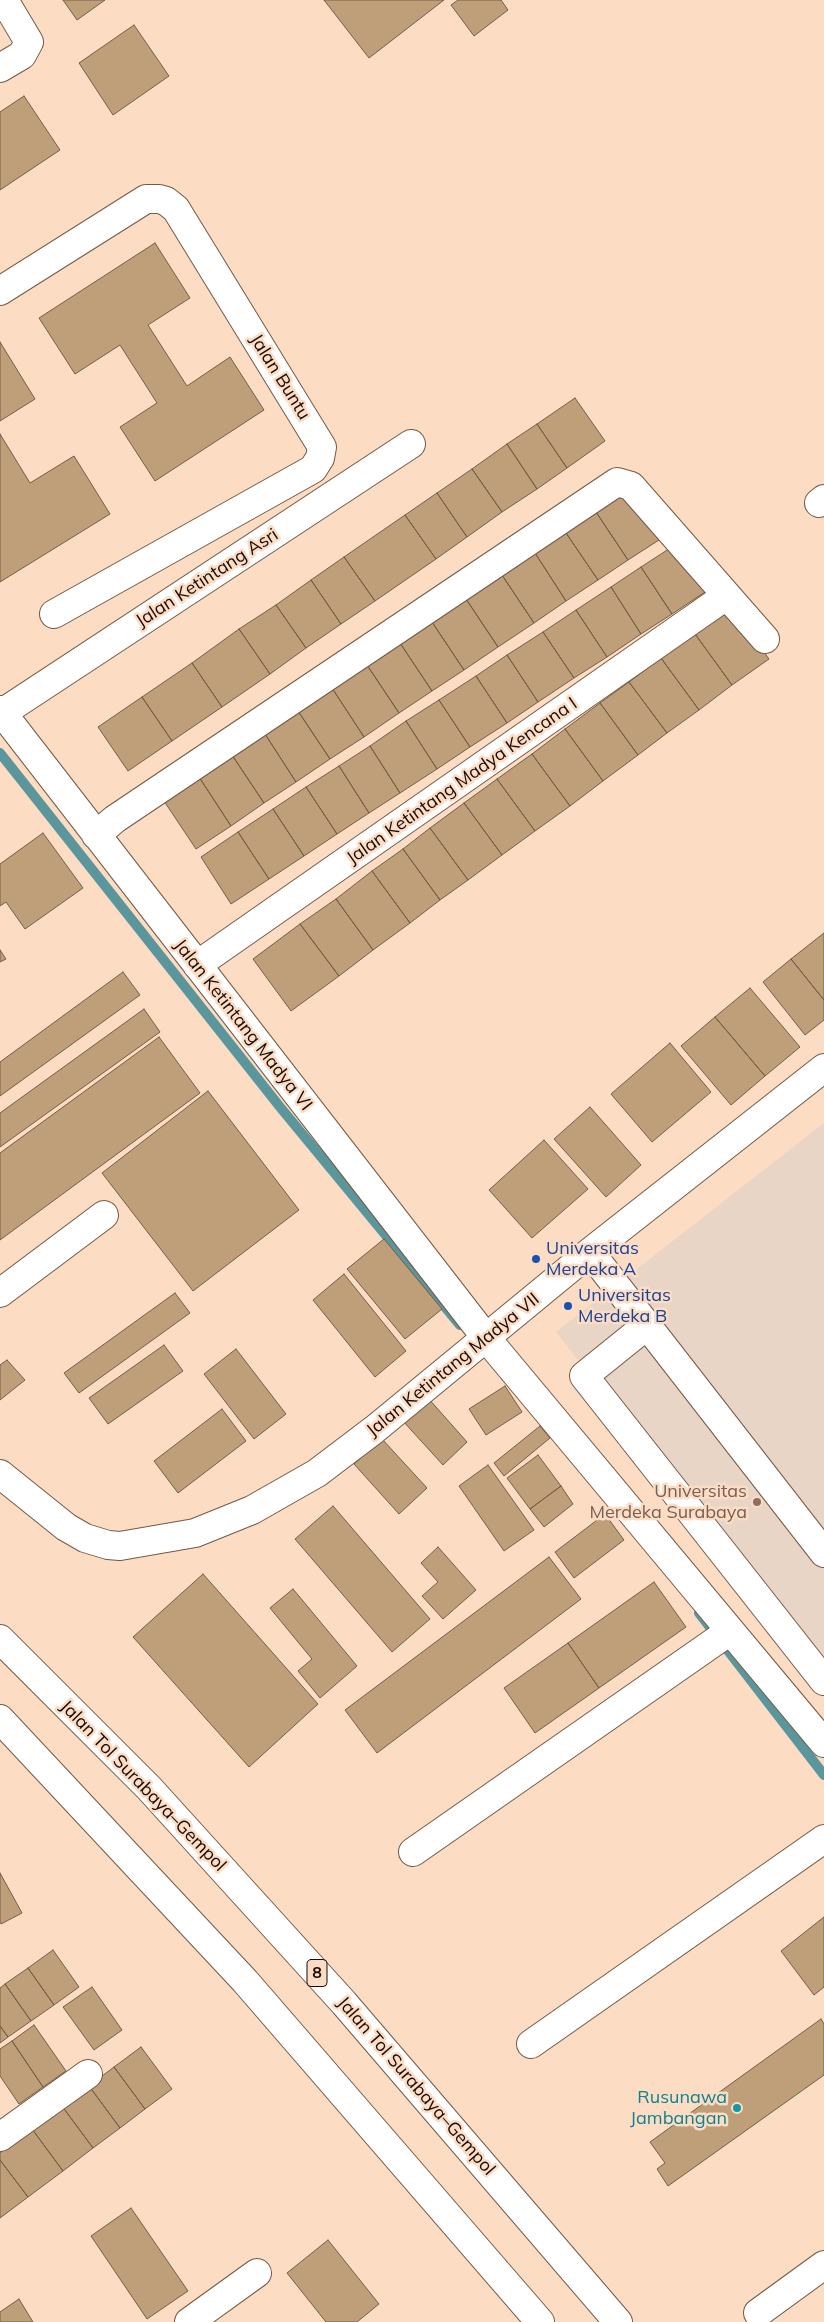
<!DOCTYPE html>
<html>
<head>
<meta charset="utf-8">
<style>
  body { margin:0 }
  canvas { display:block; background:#fddcc4 }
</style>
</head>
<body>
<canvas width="824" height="2322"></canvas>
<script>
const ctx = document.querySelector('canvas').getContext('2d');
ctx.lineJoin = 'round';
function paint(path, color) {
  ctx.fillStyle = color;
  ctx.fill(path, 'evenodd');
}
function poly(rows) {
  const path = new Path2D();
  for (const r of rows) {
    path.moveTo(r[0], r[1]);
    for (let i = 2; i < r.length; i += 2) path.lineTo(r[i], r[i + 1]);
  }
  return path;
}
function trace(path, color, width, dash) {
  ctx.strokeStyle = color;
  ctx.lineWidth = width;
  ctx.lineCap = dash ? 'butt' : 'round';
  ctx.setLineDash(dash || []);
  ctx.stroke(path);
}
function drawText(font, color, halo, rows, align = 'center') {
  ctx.font = font + ' Mulish,sans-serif';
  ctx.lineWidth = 5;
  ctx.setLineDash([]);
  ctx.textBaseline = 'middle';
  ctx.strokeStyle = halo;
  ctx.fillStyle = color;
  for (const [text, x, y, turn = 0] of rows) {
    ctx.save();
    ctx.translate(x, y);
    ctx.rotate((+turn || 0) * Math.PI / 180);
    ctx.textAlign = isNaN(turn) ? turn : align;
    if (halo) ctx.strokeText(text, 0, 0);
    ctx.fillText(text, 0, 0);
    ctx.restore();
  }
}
paint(poly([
  [824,1123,824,1673,556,1332]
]), '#e8d5c6');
trace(poly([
  [0,753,280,1107,460,1325],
  [699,1613,824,1775]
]), '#5a969b', 10);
const building = poly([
  [63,0,105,0,77,20,63,0],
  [324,0,444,0,369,58,324,0],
  [458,0,501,0,508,10,474,36,451,5,458,0],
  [134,25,169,76,113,115,79,63,134,25],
  [24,96,60,150,0,190,0,112,24,96],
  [155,243,190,298,148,325,187,386,230,357,264,410,155,481,120,427,157,403,120,345,75,374,39,318,155,243],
  [0,342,35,399,0,421,0,342],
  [575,398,605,441,567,468,537,424,575,398],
  [537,424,567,468,537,489,507,444,537,424],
  [0,434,30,483,74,456,110,514,0,582,0,434],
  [507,444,537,489,502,512,472,469,507,444],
  [472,469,502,512,467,537,437,493,472,469],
  [627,491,659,540,628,560,596,512,627,491],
  [437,493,467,537,436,559,405,515,437,493],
  [596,512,628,560,598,580,566,533,596,512],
  [405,515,436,559,375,601,344,557,405,515],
  [566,533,598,580,566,601,535,553,566,533],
  [678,543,708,590,672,614,641,567,678,543],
  [535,553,566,601,534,623,502,575,535,553],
  [344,557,375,601,341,624,311,580,344,557],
  [641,567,672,614,641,634,611,587,641,567],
  [502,575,534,623,498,647,466,599,502,575],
  [311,580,341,624,306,648,276,605,311,580],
  [611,587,641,634,607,657,576,610,611,587],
  [466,599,498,647,464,670,432,622,466,599],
  [276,605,306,648,270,674,239,629,276,605],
  [731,607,769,659,732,685,695,634,731,607],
  [576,610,607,657,574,678,543,632,576,610],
  [432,622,464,670,432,691,400,643,432,622],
  [239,629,270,674,222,707,192,663,239,629],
  [543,632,574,678,538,702,507,655,543,632],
  [695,634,732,685,699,710,661,658,695,634],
  [400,643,432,691,399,713,367,665,400,643],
  [507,655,538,702,507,723,476,676,507,655],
  [661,658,699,710,667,733,629,682,661,658],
  [192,663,222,707,172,741,142,697,192,663],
  [367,665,399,713,364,737,332,688,367,665],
  [476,676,507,723,470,747,439,700,476,676],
  [629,682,667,733,638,755,600,703,629,682],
  [332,688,364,737,330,759,298,711,332,688],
  [142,697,172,741,128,771,98,727,142,697],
  [439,700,470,747,437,769,406,721,439,700],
  [600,703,638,755,603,781,565,729,600,703],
  [298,711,330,759,296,782,265,734,298,711],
  [406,721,437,769,400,793,370,746,406,721],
  [565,729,603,781,570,806,532,754,565,729],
  [265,734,296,782,264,803,232,755,265,734],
  [370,746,400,793,369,813,339,766,370,746],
  [532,754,570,806,535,831,497,779,532,754],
  [232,755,264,803,231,826,199,777,232,755],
  [339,766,369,813,337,834,306,787,339,766],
  [199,777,231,826,196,849,164,801,199,777],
  [497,779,535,831,502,855,464,803,497,779],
  [306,787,337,834,304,856,273,809,306,787],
  [464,803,502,855,468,880,430,828,464,803],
  [273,809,304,856,269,879,238,832,273,809],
  [430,828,468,880,440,900,403,849,430,828],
  [238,832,269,879,231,904,201,857,238,832],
  [43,833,83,888,25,929,6,902,0,906,0,864,43,833],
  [403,849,440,900,410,923,372,871,403,849],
  [372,871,410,923,373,950,336,899,372,871],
  [336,899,373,950,339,976,300,924,336,899],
  [300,924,339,976,291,1011,253,959,300,924],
  [824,933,824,1000,791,959,824,933],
  [0,950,6,959,0,962,0,950],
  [791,959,824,1000,824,1020,805,1035,763,982,791,959],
  [123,972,140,995,0,1096,0,1062,123,972],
  [750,988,800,1047,765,1076,715,1017,750,988],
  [144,1009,160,1032,0,1147,0,1113,144,1009],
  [715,1017,765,1076,731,1105,681,1046,715,1017],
  [159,1037,200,1093,0,1240,0,1153,159,1037],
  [670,1043,711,1092,652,1142,611,1094,670,1043],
  [208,1091,299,1210,193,1291,102,1173,208,1091],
  [590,1107,641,1165,606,1197,554,1139,590,1107],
  [544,1140,588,1189,532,1238,489,1190,544,1140],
  [384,1239,442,1309,405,1339,347,1269,384,1239],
  [344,1274,406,1351,375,1377,313,1300,344,1274],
  [175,1293,190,1313,79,1393,64,1373,175,1293],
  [164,1345,183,1371,108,1424,89,1398,164,1345],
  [236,1349,286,1414,254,1439,204,1374,236,1349],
  [7,1360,25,1380,0,1400,0,1365,7,1360],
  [505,1386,522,1412,486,1435,469,1409,505,1386],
  [428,1398,467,1442,443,1465,402,1420,428,1398],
  [222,1409,246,1441,178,1493,154,1461,222,1409],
  [540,1426,550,1438,504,1476,494,1463,540,1426],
  [382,1439,427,1488,399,1514,354,1464,382,1439],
  [538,1455,561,1486,530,1509,507,1478,538,1455],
  [488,1465,534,1530,504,1551,459,1486,488,1465],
  [561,1486,573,1504,544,1527,530,1509,561,1486],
  [333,1506,430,1619,392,1652,295,1539,333,1506],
  [605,1514,624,1540,574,1578,555,1552,605,1514],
  [438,1547,476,1590,443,1619,422,1596,438,1582,421,1563,438,1547],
  [549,1557,581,1599,377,1753,345,1710,549,1557],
  [203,1574,318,1704,249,1767,133,1637,203,1574],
  [654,1582,686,1627,599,1688,568,1643,654,1582],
  [293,1589,357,1666,320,1698,298,1671,312,1659,270,1608,293,1589],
  [568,1643,599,1688,535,1733,504,1688,568,1643],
  [0,1873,22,1913,1,1924,0,1922,0,1873],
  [824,1917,824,1987,814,1995,781,1951,824,1917],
  [53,1950,79,1987,54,2005,28,1968,53,1950],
  [28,1968,54,2005,31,2021,5,1984,28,1968],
  [5,1984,31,2021,8,2037,0,2026,0,1988,5,1984],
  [92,1987,122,2030,94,2050,63,2007,92,1987],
  [821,2019,824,2024,824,2075,668,2186,657,2169,665,2163,650,2142,821,2019],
  [34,2025,66,2071,43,2087,12,2041,34,2025],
  [0,2026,8,2037,0,2043,0,2026],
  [12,2041,43,2087,19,2104,0,2076,0,2049,12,2041],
  [141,2047,172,2089,145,2109,114,2067,141,2047],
  [114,2067,145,2109,120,2128,89,2086,114,2067],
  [89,2086,120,2128,93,2148,62,2106,89,2086],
  [62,2106,93,2148,63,2171,32,2129,62,2106],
  [32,2129,63,2171,28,2197,0,2160,0,2153,32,2129],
  [0,2160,28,2197,0,2218,0,2160],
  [131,2208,188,2291,147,2319,91,2236,131,2208],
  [328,2240,379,2304,357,2322,326,2322,287,2273,328,2240],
  [19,2299,33,2322,0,2322,0,2312,19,2299]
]);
paint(building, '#be9f7a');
trace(building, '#745e45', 1);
const minor = poly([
  [0,68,22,55,29,42,4,0],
  [0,291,146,199,159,199,166,201,176,209,322,447,320,458,313,469,54,614],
  [819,503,824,499],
  [0,710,487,1339,824,1743],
  [2,713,411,444],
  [96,835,115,819,617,482,631,486,765,639],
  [197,965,726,596],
  [590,1252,824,1553],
  [0,1293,104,1215],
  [646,1326,584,1376,824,1681],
  [0,1474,66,1527,85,1538,108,1545,120,1546,195,1533,252,1510,317,1473,375,1429,590,1252,824,1068],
  [413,1852,730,1631],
  [531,2044,824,1839],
  [0,2137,88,2074],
  [758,2313,824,2265],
  [189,2322,257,2273]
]);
const highway = poly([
  [0,1639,149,1788,344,2003,618,2322],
  [0,1719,245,1981,540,2322]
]);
trace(minor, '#745944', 30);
trace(highway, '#745944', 30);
trace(minor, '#fff', 28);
trace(highway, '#fff', 28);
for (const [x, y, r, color] of [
  [536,1259,5,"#1a4fb4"],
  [568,1306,5,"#1a4fb4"],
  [757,1502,5,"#8d6e63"],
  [737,2108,5,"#0f9aa8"]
]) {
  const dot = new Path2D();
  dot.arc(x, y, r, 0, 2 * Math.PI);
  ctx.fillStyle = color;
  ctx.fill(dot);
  trace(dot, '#fddcc4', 2);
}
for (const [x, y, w] of [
  [317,1973,20]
]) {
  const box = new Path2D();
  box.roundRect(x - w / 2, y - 13.5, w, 27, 4);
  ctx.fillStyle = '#fddcc4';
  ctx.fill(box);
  trace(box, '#160b05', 1);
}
drawText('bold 16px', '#160b05', null, [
  ["8",317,1973]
]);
drawText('18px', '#160b05', '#fddcc4', [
  ["Jalan Buntu",280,377,58],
  ["Jalan Ketintang Asri",207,578,-33],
  ["Jalan Ketintang Madya Kencana I",462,781,-35],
  ["Jalan Ketintang Madya VI",243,1025,52],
  ["Jalan Ketintang Madya VII",453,1365,-39],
  ["Jalan Tol Surabaya–Gempol",143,1786,46],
  ["Jalan Tol Surabaya–Gempol",416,2086,49]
]);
drawText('18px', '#164399', '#fddcc4', [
  ["Universitas",546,1249],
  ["Merdeka A",546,1270],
  ["Universitas",578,1296],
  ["Merdeka B",578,1317]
], 'left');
drawText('18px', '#785e54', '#fddcc4', [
  ["Universitas",747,1492],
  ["Merdeka Surabaya",747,1513]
], 'right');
drawText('18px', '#0d838f', '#fddcc4', [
  ["Rusunawa",727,2098],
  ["Jambangan",727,2119]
], 'right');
</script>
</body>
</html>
